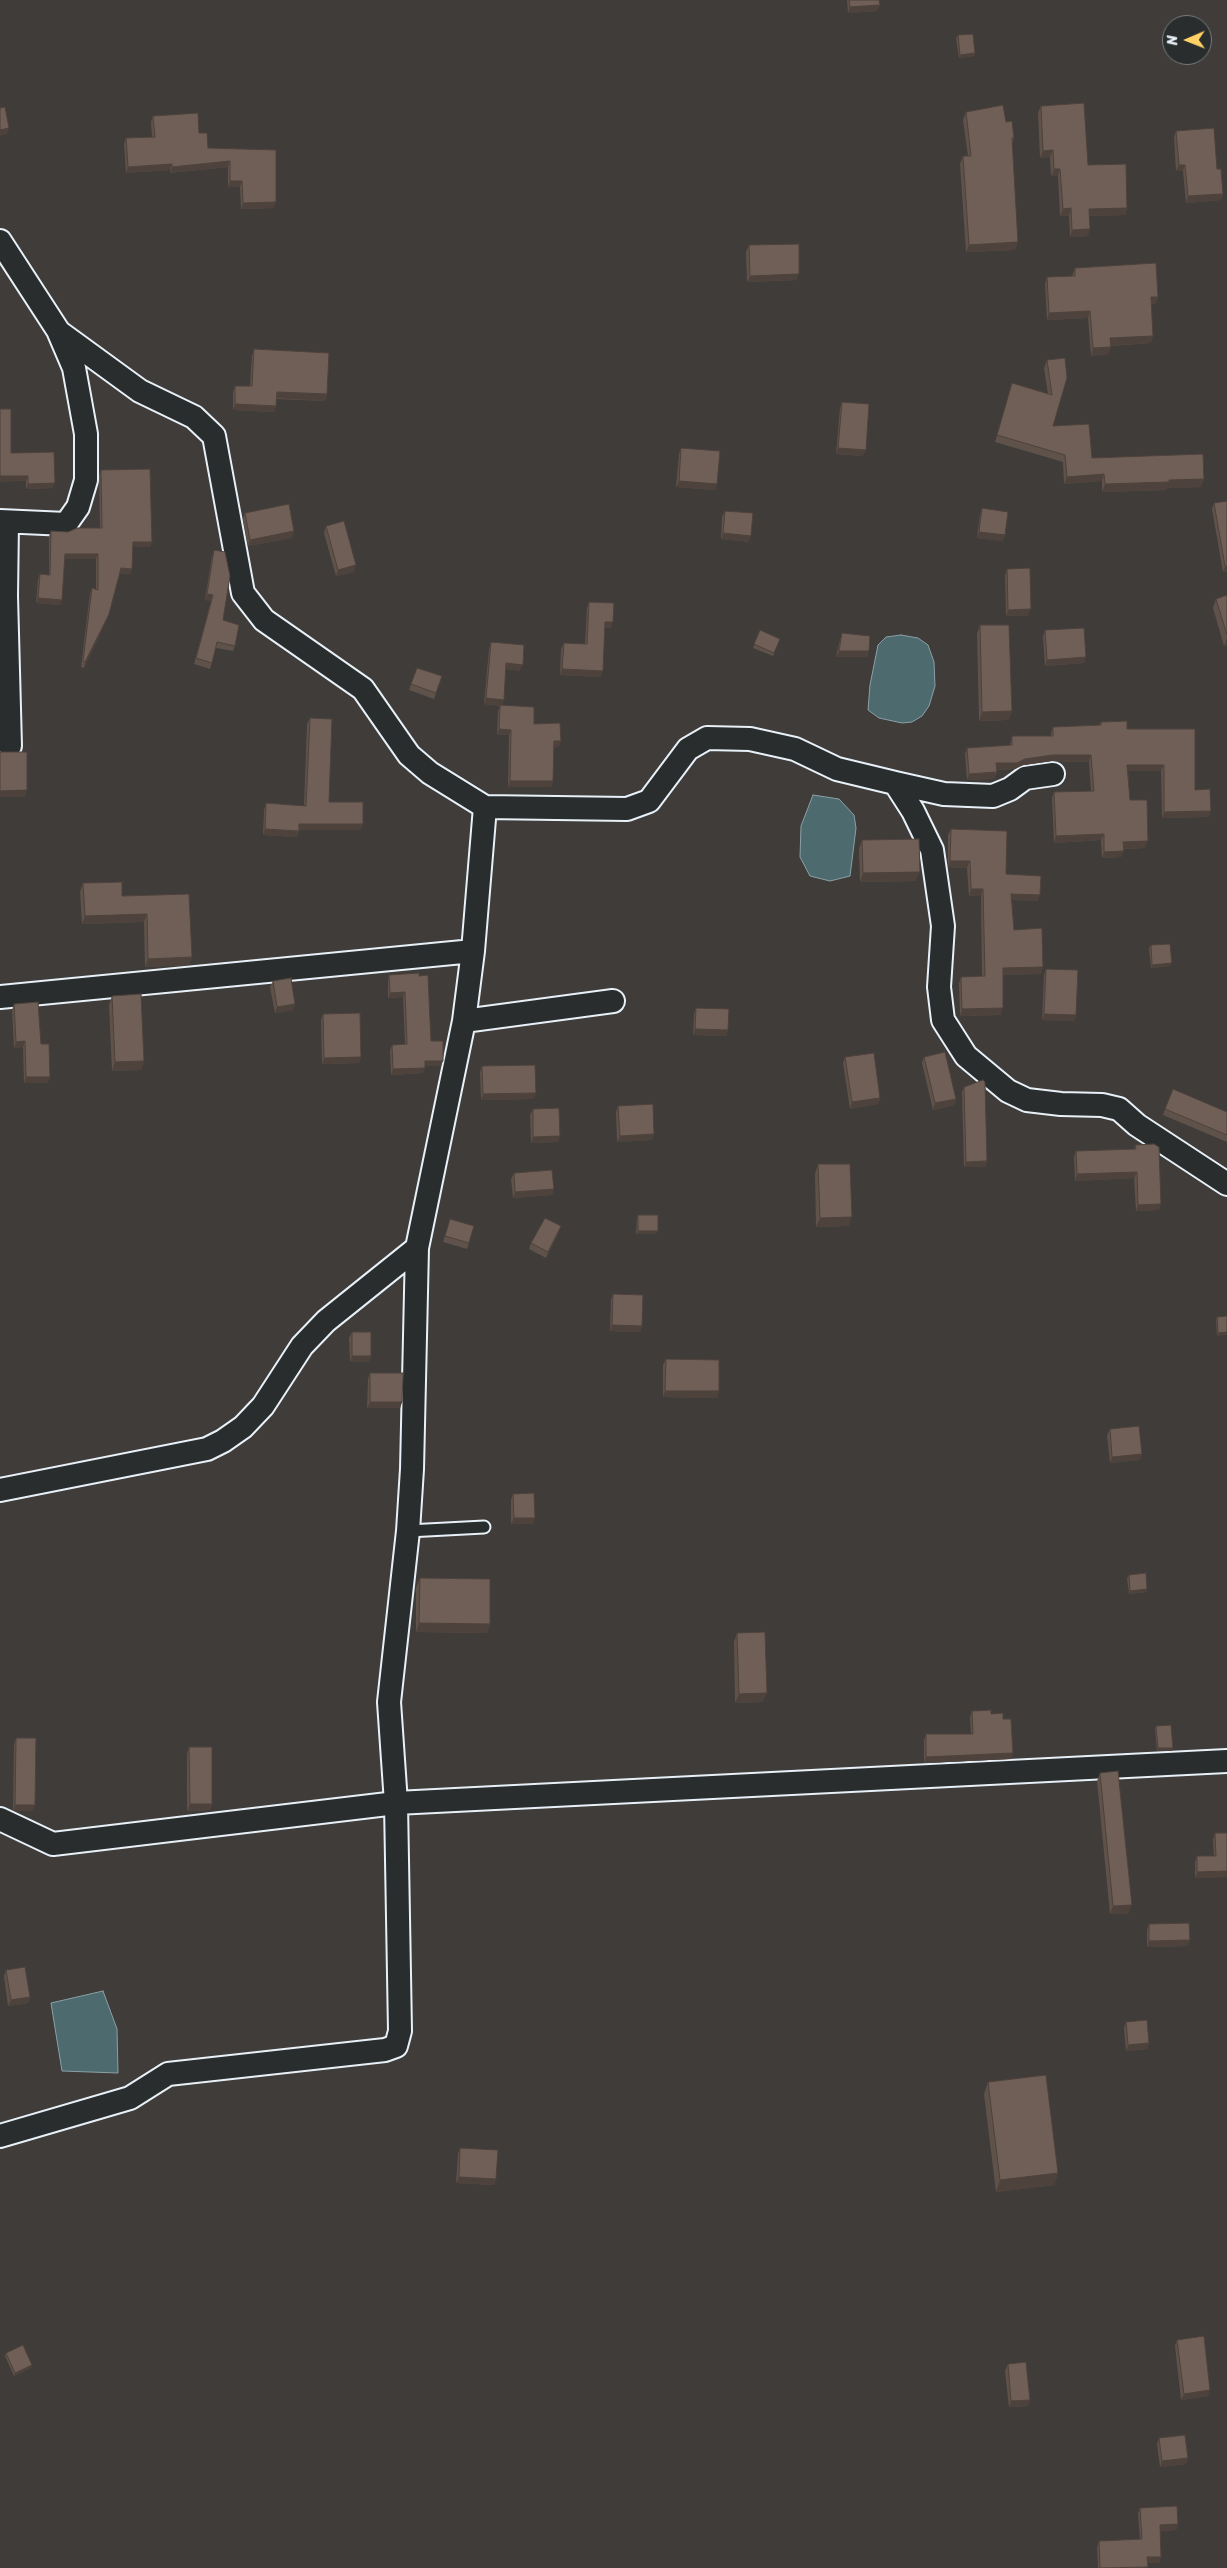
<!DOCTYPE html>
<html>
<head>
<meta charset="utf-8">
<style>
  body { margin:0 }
  #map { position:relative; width:1227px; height:2568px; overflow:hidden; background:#3f3c3a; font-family:Sriracha,sans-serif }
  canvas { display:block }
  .north { position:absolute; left:1162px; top:15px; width:50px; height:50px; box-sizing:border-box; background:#2a2d2e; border:1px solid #767b7f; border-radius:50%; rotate:269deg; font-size:14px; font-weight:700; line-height:20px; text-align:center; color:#e8f1f8 }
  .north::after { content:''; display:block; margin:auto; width:18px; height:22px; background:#ffd166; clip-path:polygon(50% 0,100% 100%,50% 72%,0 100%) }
</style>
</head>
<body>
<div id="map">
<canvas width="1227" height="2568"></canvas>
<div class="north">N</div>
</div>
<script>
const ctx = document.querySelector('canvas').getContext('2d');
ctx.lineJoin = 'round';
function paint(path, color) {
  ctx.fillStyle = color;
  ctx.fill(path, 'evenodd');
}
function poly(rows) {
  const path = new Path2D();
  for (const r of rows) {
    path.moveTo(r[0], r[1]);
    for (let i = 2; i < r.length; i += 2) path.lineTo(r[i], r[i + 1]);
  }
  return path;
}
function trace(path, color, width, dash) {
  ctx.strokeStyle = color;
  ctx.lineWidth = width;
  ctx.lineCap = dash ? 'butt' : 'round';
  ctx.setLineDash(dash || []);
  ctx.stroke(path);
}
const water = poly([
  [901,635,918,638,928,645,934,662,935,686,929,706,922,716,912,722,902,723,879,718,868,710,870,685,878,645,886,637,901,635],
  [813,795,839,799,854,815,856,828,850,876,830,881,810,876,800,857,801,826,813,795],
  [103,1991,117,2029,118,2073,62,2071,51,2003,103,1991]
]);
paint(water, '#4d6b6f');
trace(water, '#8ba1a6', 1);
const lane = poly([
  [408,1531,484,1527]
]);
const street = poly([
  [0,241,59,332,140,391,194,417,214,436,243,593,264,620,363,689,409,755,430,773,485,807,473,951,464,1021,417,1248,326,1321,302,1346,263,1406,243,1427,223,1441,207,1449,0,1490],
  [0,521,66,524,78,507,86,480,86,434,74,368,59,333],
  [7,522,6,596,10,746],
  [895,783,944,794,993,796,1010,789,1025,778,1053,774],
  [485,807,627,809,649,801,688,749,707,738,750,739,795,749,837,769,895,783,913,811,932,850,943,926,939,987,943,1020,966,1056,1008,1091,1027,1100,1061,1104,1102,1105,1119,1109,1137,1125,1227,1184],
  [0,997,473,951],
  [464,1021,613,1001],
  [0,1819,53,1844,396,1803,1227,1761],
  [0,2136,130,2098,168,2074,385,2050,396,2046,400,2031,396,1803,389,1702,408,1531,412,1469,417,1248]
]);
trace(lane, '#e8f1f8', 15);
trace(street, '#e8f1f8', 26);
trace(lane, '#2a2d2e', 11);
trace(street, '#2a2d2e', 22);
paint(poly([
  [847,0,879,0,880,5,877,11,848,13],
  [958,35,975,53,974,56,959,58,956,38],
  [1041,106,1088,165,1127,208,1125,215,1089,216,1088,236,1070,237,1069,216,1060,216,1058,176,1051,176,1050,157,1040,158,1038,113],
  [966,112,1006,122,1014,138,1012,144,1015,250,966,252,960,164,963,156,968,156,963,120],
  [153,116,199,133,208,148,276,150,274,208,241,209,240,187,228,187,228,167,170,173,170,170,126,173,124,144,126,138,152,137,151,122],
  [1176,131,1217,169,1223,194,1221,200,1186,203,1183,171,1176,171,1174,137],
  [749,245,797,280,747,282,746,252],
  [1075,268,1158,297,1155,304,1151,304,1153,336,1150,343,1111,346,1108,354,1091,356,1088,318,1047,320,1045,284,1047,277,1072,276],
  [254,349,327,394,325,401,276,399,276,406,274,412,233,410,233,392,235,386,250,386,252,356],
  [1065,358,1053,426,1092,458,1201,487,1167,488,1166,490,1102,492,1102,481,1064,484,1063,462,995,442,1012,383,1048,394,1044,368,1047,360],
  [842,402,863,456,836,454,840,408],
  [681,448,717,484,715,490,676,487,679,454],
  [11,453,53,488,26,489,26,481],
  [101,470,152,542,150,547,133,547,132,569,130,574,120,574,107,619,84,668,81,667,90,594,92,588,96,589,96,559,65,559,60,605,36,603,38,579,40,574,49,575,49,536,51,531,68,532,100,528,99,475],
  [1214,503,1227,571,1223,572,1212,509],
  [982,508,1003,541,977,538,980,515],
  [725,511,749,542,721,539,722,517],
  [245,513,294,531,292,538,248,546,243,519],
  [326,526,354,572,336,576,324,533],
  [214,550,223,620,235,646,233,651,216,648,210,669,194,664,211,601,205,600,212,556],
  [1007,569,1028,616,1006,616,1005,575],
  [1227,595,1227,645,1224,646,1213,608,1216,599],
  [589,602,611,628,605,628,600,677,560,675,561,649,564,643,585,644,587,608],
  [980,625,1012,711,1008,720,979,721,977,634],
  [760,630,780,639,773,656,753,648],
  [1045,630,1086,657,1084,663,1045,666,1043,637],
  [842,633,869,651,867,657,836,657,840,640],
  [491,642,520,671,506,669,502,705,561,741,559,746,554,747,553,781,551,787,508,787,509,735,497,735,498,711,500,706,484,704,489,649],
  [417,668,442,676,434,699,409,690],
  [310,718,329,802,361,830,299,830,297,837,263,835,264,810,266,803,304,806,307,724],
  [1101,722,1127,729,1195,790,1211,811,1208,817,1162,818,1161,771,1128,771,1130,800,1145,848,1124,849,1121,857,1102,858,1101,840,1054,843,1052,798,1054,792,1091,791,1089,762,1051,761,1023,765,1015,769,996,770,997,772,994,779,967,780,965,754,967,748,1010,745,1012,736,1051,736,1051,733,1053,727,1099,725],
  [951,829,1006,874,1040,895,1037,901,1012,900,1014,930,1041,974,1003,975,1001,1015,960,1016,959,983,961,977,982,976,981,895,969,896,967,868,948,867,948,835],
  [862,840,916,881,860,882,859,849],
  [83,883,122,896,189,894,192,957,189,965,145,967,144,922,82,924,80,892],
  [1151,945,1170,966,1151,968,1149,948],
  [1046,969,1076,1015,1074,1021,1042,1020,1044,975],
  [419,973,431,1041,441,1066,425,1066,423,1073,391,1075,390,1050,392,1045,405,1044,403,997,388,998,388,980,389,975],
  [273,981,293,1010,275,1013,270,987],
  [112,996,144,1061,141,1070,112,1071,109,1005],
  [14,1004,41,1044,48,1083,24,1083,23,1047,14,1048,12,1010],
  [696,1008,728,1030,726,1036,693,1035,694,1014],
  [323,1014,359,1063,322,1064,321,1020],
  [845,1057,880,1098,878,1104,850,1109,843,1063],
  [924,1057,956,1099,954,1105,933,1110,922,1063],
  [482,1066,536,1093,533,1099,481,1100,480,1072],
  [964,1087,987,1161,985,1167,964,1167,962,1092],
  [618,1106,652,1140,617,1142,616,1112],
  [533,1109,560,1136,558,1142,531,1143,530,1115],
  [1165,1109,1227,1112,1227,1142,1163,1115],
  [1135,1145,1159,1210,1136,1211,1134,1178,1075,1181,1074,1157,1076,1151,1134,1149],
  [818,1164,849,1226,816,1227,815,1174],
  [514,1173,554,1189,552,1195,513,1198,511,1179],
  [638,1215,656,1234,636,1234,637,1218],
  [450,1219,469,1243,467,1249,443,1242],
  [559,1232,546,1258,529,1249,531,1243],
  [613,1294,642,1326,640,1332,610,1331,611,1300],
  [1227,1316,1217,1336,1216,1320,1217,1317],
  [352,1332,369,1362,350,1362,349,1338],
  [666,1359,719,1391,717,1398,663,1397,663,1365],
  [370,1373,402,1402,400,1408,367,1408,368,1379],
  [1110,1429,1140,1460,1110,1463,1107,1435],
  [513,1494,535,1518,532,1524,511,1524,511,1500],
  [1129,1575,1147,1589,1146,1592,1129,1594,1127,1578],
  [420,1578,490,1624,487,1633,416,1632,416,1588],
  [737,1633,763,1702,735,1703,734,1642],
  [972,1711,991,1714,1003,1719,1013,1753,1011,1759,924,1763,924,1740,926,1734,971,1734,970,1717],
  [1156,1726,1172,1751,1157,1751,1155,1729],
  [16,1738,33,1811,13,1811,14,1744],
  [189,1747,212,1804,210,1810,187,1811,187,1754],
  [1100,1773,1128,1914,1110,1914,1097,1781],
  [1215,1833,1227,1877,1195,1878,1195,1862,1197,1856,1214,1856,1213,1840],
  [1149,1924,1188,1946,1147,1947,1147,1930],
  [6,1970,30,1997,28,2003,8,2006,4,1976],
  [1126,2022,1149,2043,1147,2049,1126,2051,1124,2028],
  [988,2082,1058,2173,1054,2185,996,2192,984,2094],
  [460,2148,496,2179,494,2185,456,2183,458,2154],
  [1177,2340,1208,2396,1181,2400,1175,2346],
  [6,2353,31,2368,14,2376,5,2356],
  [1008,2364,1028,2406,1009,2407,1005,2371],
  [1159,2438,1186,2464,1160,2467,1157,2444],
  [1140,2508,1178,2524,1176,2530,1160,2531,1161,2557,1159,2563,1147,2563,1147,2568,1098,2568,1097,2547,1099,2541,1140,2539,1138,2514]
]), '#5f524a');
paint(poly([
  [880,5,877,11,848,13,850,7],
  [975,53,974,56,959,58,960,55],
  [9,128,7,134,0,136,0,130],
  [1053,150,1050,157,1040,158,1043,151],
  [230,161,228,167,170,173,172,167],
  [172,164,170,170,126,173,128,167],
  [1179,165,1185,165,1183,171,1176,171],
  [1054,169,1060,169,1058,176,1051,176],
  [230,181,242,181,240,187,228,187],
  [1223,194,1221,200,1186,203,1188,196],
  [276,202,274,208,241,209,243,203],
  [1071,208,1069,216,1060,216,1063,209],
  [1127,208,1125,215,1086,216,1089,209],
  [1090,229,1088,236,1070,237,1072,230],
  [1018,242,1015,250,966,252,969,245],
  [799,274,797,280,747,282,750,276],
  [1151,297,1158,297,1155,304,1148,304],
  [1090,311,1088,318,1047,320,1049,313],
  [1153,336,1150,343,1108,346,1110,338],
  [1111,347,1108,354,1091,356,1093,348],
  [277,392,327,394,325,401,274,398],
  [235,404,276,406,274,412,233,410],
  [838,448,866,450,863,456,836,454],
  [1104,474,1102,481,1064,484,1067,477],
  [0,476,28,476,26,481,0,482],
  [1204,479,1201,487,1167,488,1166,490,1102,492,1105,484,1169,480],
  [679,481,717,484,715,490,676,487],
  [55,483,53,488,26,489,28,484],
  [294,531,292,538,248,546,250,540],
  [979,532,1005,535,1003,541,977,538],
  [723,533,751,536,749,542,721,539],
  [133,542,152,542,150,547,131,547],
  [65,554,98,554,96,559,63,559],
  [356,565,354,572,336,576,338,570],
  [1225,566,1227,566,1227,571,1223,572],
  [121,568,132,569,130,574,119,574],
  [207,594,213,595,211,601,205,600],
  [38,598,62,600,60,605,36,603],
  [1031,609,1028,616,1006,616,1008,610],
  [109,614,107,619,84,668,85,662],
  [605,622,613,622,611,628,603,628],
  [1227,638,1227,645,1224,646],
  [839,651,869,651,867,657,836,657],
  [1086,657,1084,663,1045,666,1047,660],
  [506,663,523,665,520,671,504,669],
  [562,669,603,671,600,677,560,675],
  [486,698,504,700,502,706,484,704],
  [1012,711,1008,720,979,721,982,712],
  [499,729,511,730,509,735,497,735],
  [554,741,561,741,559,746,552,747],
  [1053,755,1091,755,1089,762,1051,761,1023,765,1015,769,994,770,996,763],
  [1127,765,1164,765,1161,771,1125,771],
  [997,772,994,779,967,780,969,774],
  [510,781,553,781,551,787,508,787],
  [27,790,25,797,0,797,0,791],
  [1211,811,1208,817,1162,818,1164,812],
  [299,824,363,824,361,830,297,830],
  [265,829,299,831,297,837,263,835],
  [1104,834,1101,840,1054,843,1056,836],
  [1148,841,1145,848,1121,849,1123,842],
  [1124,851,1121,857,1102,858,1104,852],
  [950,861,970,861,967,868,948,867],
  [920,872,916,881,860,882,863,873],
  [971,889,983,889,981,895,969,896],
  [1011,894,1040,895,1037,901,1009,900],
  [147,914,144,922,82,924,85,916],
  [192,957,189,965,145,967,148,959],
  [1172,963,1170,966,1151,968,1152,965],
  [1043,967,1041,974,1000,975,1003,968],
  [405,992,403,997,388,998,390,993],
  [295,1004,293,1010,275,1013,277,1007],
  [1003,1008,1001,1015,960,1016,962,1009],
  [1044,1014,1076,1015,1074,1021,1042,1020],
  [695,1029,728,1030,726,1036,693,1035],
  [25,1041,23,1047,14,1048,16,1042],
  [361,1057,359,1063,322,1064,324,1058],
  [144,1061,141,1070,112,1071,115,1062],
  [425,1061,443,1061,441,1066,423,1066],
  [425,1068,423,1073,391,1075,393,1069],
  [26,1077,50,1077,48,1083,24,1083],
  [536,1093,533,1099,481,1100,483,1094],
  [880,1098,878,1104,850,1109,852,1102],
  [956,1099,954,1105,933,1110,935,1103],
  [654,1134,652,1140,617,1142,620,1136],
  [560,1136,558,1142,531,1143,533,1137],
  [987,1161,985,1167,964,1167,966,1162],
  [1137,1172,1134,1178,1075,1181,1077,1174],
  [554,1189,552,1195,513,1198,515,1192],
  [1161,1204,1159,1210,1136,1211,1138,1205],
  [852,1217,849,1226,816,1227,820,1218],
  [561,1226,559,1232,546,1258,548,1252],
  [638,1231,658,1231,656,1234,636,1234],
  [612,1325,642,1326,640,1332,610,1331],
  [1227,1332,1227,1335,1217,1336,1218,1333],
  [352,1356,371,1356,369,1362,350,1362],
  [665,1391,719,1391,717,1398,663,1397],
  [370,1402,402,1402,400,1408,367,1408],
  [1142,1454,1140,1460,1110,1463,1112,1457],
  [514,1518,535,1518,532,1524,511,1524],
  [1147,1589,1146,1592,1129,1594,1130,1591],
  [419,1623,490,1624,487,1633,416,1632],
  [767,1693,763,1702,735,1703,739,1694],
  [1158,1748,1173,1748,1172,1751,1157,1751],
  [1013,1753,1011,1759,924,1763,926,1757],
  [190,1804,212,1804,210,1810,187,1811],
  [15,1805,35,1805,33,1811,13,1811],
  [1227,1871,1227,1877,1195,1878,1197,1872],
  [1132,1905,1128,1914,1110,1914,1113,1906],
  [1190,1940,1188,1946,1147,1947,1149,1941],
  [30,1997,28,2003,8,2006,11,2000],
  [1149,2043,1147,2049,1126,2051,1128,2045],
  [1058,2173,1054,2185,996,2192,1000,2180],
  [459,2177,496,2179,494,2185,456,2183],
  [32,2365,31,2368,14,2376,15,2373],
  [1210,2390,1208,2396,1181,2400,1184,2394],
  [1030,2400,1028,2406,1009,2407,1011,2401],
  [1188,2458,1186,2464,1160,2467,1162,2461],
  [1178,2524,1176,2530,1158,2531,1160,2525],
  [1147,2557,1161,2557,1159,2563,1145,2563],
  [1148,2567,1147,2568,1115,2568]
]), '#4e423c');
const building = poly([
  [849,0,879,0,880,5,850,7,849,0],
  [973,34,975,53,960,55,958,35,973,34],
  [1084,103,1088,165,1126,164,1127,208,1089,209,1090,229,1072,230,1071,208,1063,209,1060,169,1054,169,1053,150,1043,151,1041,106,1084,103],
  [1003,105,1006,122,1012,121,1014,138,1012,138,1018,242,969,245,963,156,971,156,966,112,1003,105],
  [5,107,9,128,0,130,0,108,5,107],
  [198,113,199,133,207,133,208,148,276,150,276,202,243,203,242,181,230,181,230,161,172,167,172,164,128,167,126,138,155,137,153,116,198,113],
  [1214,128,1217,169,1221,169,1223,194,1188,196,1185,165,1179,165,1176,131,1214,128],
  [799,244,799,274,750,276,749,245,799,244],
  [1156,263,1158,297,1151,297,1153,336,1110,338,1111,347,1093,348,1090,311,1049,313,1047,277,1075,276,1075,268,1156,263],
  [254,349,329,353,327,394,277,392,276,406,235,404,235,386,252,386,254,349],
  [1065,358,1067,378,1053,426,1089,424,1092,458,1203,454,1204,479,1169,480,1169,482,1105,484,1104,474,1067,477,1065,455,997,435,1012,383,1052,395,1047,360,1065,358],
  [842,402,869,404,866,450,838,448,842,402],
  [0,409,11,409,11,453,54,452,55,483,28,484,28,476,0,476,0,409],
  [681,448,720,451,717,484,679,481,681,448],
  [150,469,152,542,133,542,132,569,121,568,109,614,85,662,83,661,92,588,98,590,98,554,65,554,62,600,38,598,40,574,50,575,51,531,68,532,77,528,102,528,101,470,150,469],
  [1227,501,1227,566,1225,566,1214,503,1227,501],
  [289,504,294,531,250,540,245,513,289,504],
  [982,508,1008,512,1005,535,979,532,982,508],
  [725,511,753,513,751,536,723,533,725,511],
  [344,521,356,565,338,570,326,526,344,521],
  [214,550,225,552,230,576,223,620,239,625,235,646,217,642,212,663,196,658,213,595,207,594,214,550],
  [1030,568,1031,609,1008,610,1007,569,1030,568],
  [1227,595,1227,635,1216,599,1227,595],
  [589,602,614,603,613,622,605,622,603,671,562,669,564,643,587,644,589,602],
  [980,625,1009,625,1012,711,982,712,980,625],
  [1084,628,1086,657,1047,660,1045,630,1084,628],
  [760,630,780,639,774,653,754,644,760,630],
  [842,633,870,636,869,651,839,651,842,633],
  [491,642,524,645,523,665,506,663,504,700,486,698,491,642],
  [417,668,442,676,436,693,411,684,417,668],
  [500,705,534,707,534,724,560,723,561,741,554,741,553,781,510,781,511,730,499,729,500,705],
  [310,718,332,719,329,802,363,802,363,824,299,824,299,831,265,829,266,803,306,806,310,718],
  [1127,721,1127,729,1195,729,1195,790,1210,789,1211,811,1164,812,1164,765,1127,765,1130,800,1147,800,1148,841,1123,842,1124,851,1104,852,1104,834,1056,836,1054,792,1094,791,1091,755,1053,755,1025,759,1017,763,996,763,997,772,969,774,967,748,1012,745,1012,736,1053,736,1053,727,1101,725,1101,722,1127,721],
  [0,752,27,752,27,790,0,791,0,752],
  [951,829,1007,831,1006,874,1041,876,1040,895,1011,894,1014,930,1042,928,1043,967,1003,968,1003,1008,962,1009,961,977,985,976,983,889,971,889,970,861,950,861,951,829],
  [919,839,920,872,863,873,862,840,919,839],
  [122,882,122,896,189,894,192,957,148,959,147,914,85,916,83,883,122,882],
  [1170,944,1172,963,1152,965,1151,945,1170,944],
  [1046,969,1078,970,1076,1015,1044,1014,1046,969],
  [419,973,419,976,428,975,431,1041,443,1041,443,1061,425,1061,425,1068,393,1069,392,1045,407,1044,405,992,390,993,389,975,419,973],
  [291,978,295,1004,277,1007,273,981,291,978],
  [141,994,144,1061,115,1062,112,996,141,994],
  [38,1002,41,1044,49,1044,50,1077,26,1077,25,1041,16,1042,14,1004,38,1002],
  [696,1008,729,1009,728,1030,695,1029,696,1008],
  [360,1013,361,1057,324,1058,323,1014,360,1013],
  [945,1052,956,1099,935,1103,924,1057,945,1052],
  [874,1053,880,1098,852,1102,845,1057,874,1053],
  [535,1065,536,1093,483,1094,482,1066,535,1065],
  [983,1080,985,1082,987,1161,966,1162,964,1087,983,1080],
  [1173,1089,1227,1112,1227,1135,1165,1109,1173,1089],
  [653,1104,654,1134,620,1136,618,1106,653,1104],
  [559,1108,560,1136,533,1137,533,1109,559,1108],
  [1154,1144,1159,1147,1161,1204,1138,1205,1137,1172,1077,1174,1076,1151,1136,1149,1135,1145,1154,1144],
  [818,1164,850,1164,852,1217,820,1218,818,1164],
  [552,1170,554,1189,515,1192,514,1173,552,1170],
  [638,1215,658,1215,658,1231,638,1231,638,1215],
  [545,1218,561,1226,548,1252,531,1243,545,1218],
  [450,1219,474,1226,469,1243,445,1236,450,1219],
  [613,1294,643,1295,642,1326,612,1325,613,1294],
  [1227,1316,1227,1332,1218,1333,1217,1317,1227,1316],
  [352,1332,371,1332,371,1356,352,1356,352,1332],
  [666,1359,719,1360,719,1391,665,1391,666,1359],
  [370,1373,403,1373,402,1402,370,1402,370,1373],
  [1139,1426,1142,1454,1112,1457,1110,1429,1139,1426],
  [534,1493,535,1518,514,1518,513,1494,534,1493],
  [1146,1573,1147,1589,1130,1591,1129,1575,1146,1573],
  [420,1578,490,1579,490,1624,419,1623,420,1578],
  [765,1632,767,1693,739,1694,737,1633,765,1632],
  [991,1710,991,1714,1003,1713,1003,1719,1011,1719,1013,1753,926,1757,926,1734,973,1734,972,1711,991,1710],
  [1171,1725,1173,1748,1158,1748,1156,1726,1171,1725],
  [16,1738,36,1738,35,1805,15,1805,16,1738],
  [189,1747,212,1747,212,1804,190,1804,189,1747],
  [1118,1771,1132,1905,1113,1906,1100,1773,1118,1771],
  [1215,1833,1227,1833,1227,1871,1197,1872,1197,1856,1216,1856,1215,1833],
  [1189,1923,1190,1940,1149,1941,1149,1924,1189,1923],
  [25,1967,30,1997,11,2000,6,1970,25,1967],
  [1147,2020,1149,2043,1128,2045,1126,2022,1147,2020],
  [1046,2075,1058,2173,1000,2180,988,2082,1046,2075],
  [460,2148,498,2150,496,2179,459,2177,460,2148],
  [1204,2336,1210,2390,1184,2394,1177,2340,1204,2336],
  [23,2345,32,2365,15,2373,6,2353,23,2345],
  [1026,2362,1030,2400,1011,2401,1008,2364,1026,2362],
  [1185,2435,1188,2458,1162,2461,1159,2438,1185,2435],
  [1177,2506,1178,2524,1160,2525,1161,2557,1147,2557,1148,2567,1100,2568,1099,2541,1142,2539,1140,2508,1177,2506]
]);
paint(building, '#6f5f56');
trace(building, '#4e423c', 1);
</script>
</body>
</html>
